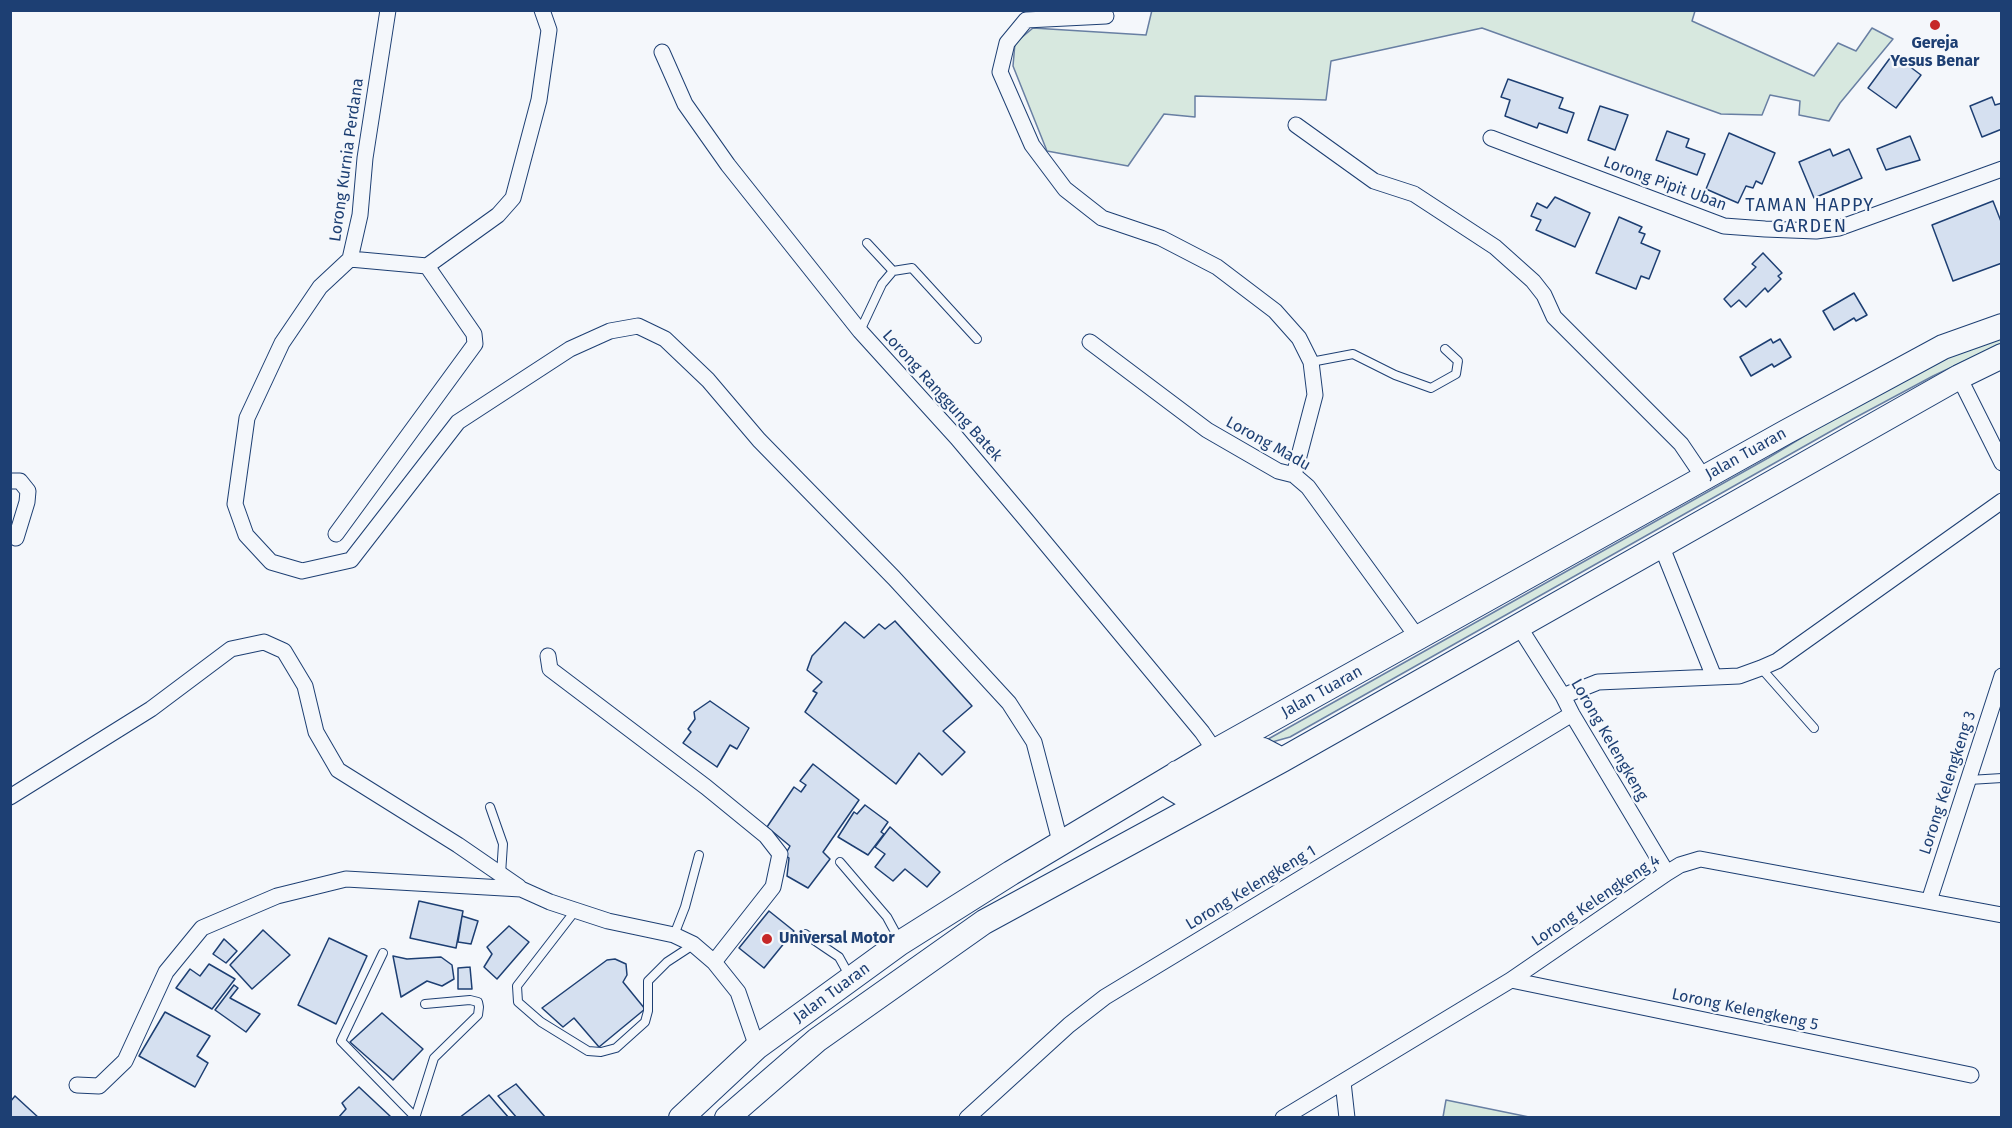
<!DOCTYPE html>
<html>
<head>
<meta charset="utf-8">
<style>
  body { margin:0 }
  #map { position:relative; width:2012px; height:1128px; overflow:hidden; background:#f4f7fb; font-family:"Fira Sans",sans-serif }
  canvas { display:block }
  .frame { position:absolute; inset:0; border:12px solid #1d3f73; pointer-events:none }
</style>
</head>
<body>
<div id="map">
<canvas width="2012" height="1128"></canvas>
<div class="frame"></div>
</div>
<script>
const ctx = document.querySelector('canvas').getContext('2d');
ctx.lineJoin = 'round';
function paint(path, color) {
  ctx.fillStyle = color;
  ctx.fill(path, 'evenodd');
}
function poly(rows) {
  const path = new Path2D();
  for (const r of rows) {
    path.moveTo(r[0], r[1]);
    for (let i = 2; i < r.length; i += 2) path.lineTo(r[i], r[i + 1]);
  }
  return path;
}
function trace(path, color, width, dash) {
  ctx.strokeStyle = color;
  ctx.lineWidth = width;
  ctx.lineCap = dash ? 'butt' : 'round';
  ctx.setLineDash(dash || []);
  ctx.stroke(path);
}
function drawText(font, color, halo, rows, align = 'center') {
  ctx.font = font + ' "Fira Sans",sans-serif';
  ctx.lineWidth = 4.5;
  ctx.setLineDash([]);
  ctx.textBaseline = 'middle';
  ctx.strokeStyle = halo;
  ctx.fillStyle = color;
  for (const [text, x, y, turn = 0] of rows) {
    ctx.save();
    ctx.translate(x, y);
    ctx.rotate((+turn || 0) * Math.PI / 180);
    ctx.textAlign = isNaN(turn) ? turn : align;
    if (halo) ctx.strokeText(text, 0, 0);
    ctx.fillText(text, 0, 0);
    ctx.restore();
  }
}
const green = poly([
  [1152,10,1695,11,1692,21,1814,76,1838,43,1856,51,1872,28,1893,39,1840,103,1829,121,1799,115,1800,101,1770,95,1762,115,1721,114,1482,28,1331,61,1326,100,1195,96,1195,117,1164,114,1128,166,1047,151,1013,66,1015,43,1033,28,1146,35,1152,10],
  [2001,334,2001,344,1933,376,1849,421,1290,737,1265,744,1190,783,1768,458,1844,412,1925,367,2001,334],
  [1446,1100,1529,1117,1443,1117,1446,1100]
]);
paint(green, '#d7e8df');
trace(green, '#687fa3', 1.5);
const building = poly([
  [1893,54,1921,75,1896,108,1868,88,1893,54],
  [1508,79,1563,98,1559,108,1574,113,1567,133,1539,123,1537,128,1505,116,1510,100,1501,97,1508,79],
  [1992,97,1995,105,2002,103,2002,129,1982,137,1970,106,1992,97],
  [1600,106,1628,115,1615,150,1588,140,1600,106],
  [1667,131,1689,139,1686,147,1705,154,1697,175,1656,160,1667,131],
  [1729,133,1775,153,1762,184,1756,181,1753,188,1746,186,1738,203,1706,189,1729,133],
  [1910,136,1920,160,1886,170,1877,149,1910,136],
  [1830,149,1833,156,1849,149,1862,178,1814,198,1799,162,1830,149],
  [1555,197,1590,213,1575,247,1536,230,1541,220,1531,216,1537,203,1547,208,1555,197],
  [1993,201,2002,224,2002,263,1953,281,1932,225,1993,201],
  [1619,217,1642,227,1639,232,1645,234,1641,243,1660,251,1649,279,1641,276,1636,289,1596,273,1619,217],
  [1763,253,1782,273,1778,276,1781,279,1768,292,1765,288,1746,307,1739,300,1731,307,1724,299,1756,267,1752,264,1763,253],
  [1854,293,1867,315,1856,321,1854,318,1834,330,1823,311,1854,293],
  [1771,339,1773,343,1780,339,1791,357,1774,367,1772,364,1751,376,1740,357,1771,339],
  [895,621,972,706,943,731,965,752,942,775,919,753,896,784,805,712,817,693,813,691,822,682,807,670,812,656,845,622,864,638,879,624,885,629,895,621],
  [710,701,749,728,737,749,730,745,717,767,683,743,691,732,688,729,695,719,694,712,710,701],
  [813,764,859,800,823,852,830,859,808,888,787,876,789,858,785,855,790,846,767,827,794,787,801,792,806,785,800,781,813,764],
  [865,805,888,822,881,832,884,834,868,855,838,837,854,812,857,814,865,805],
  [890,827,940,872,927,887,905,869,893,881,875,867,885,854,875,847,890,827],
  [419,901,463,911,456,948,410,938,419,901],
  [769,911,794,931,764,968,739,948,769,911],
  [462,916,478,921,471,944,458,942,462,916],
  [509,926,529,942,497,979,484,967,492,954,487,947,509,926],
  [263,930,290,955,252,989,230,965,263,930],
  [329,938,367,956,336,1024,298,1005,329,938],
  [224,939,237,951,226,963,213,954,224,939],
  [393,956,407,959,441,957,452,965,454,979,442,986,427,981,401,997,393,956],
  [615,959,626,964,627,975,623,982,645,1009,599,1047,574,1018,563,1027,542,1008,607,960,615,959],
  [209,964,235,979,212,1009,176,988,190,969,200,976,209,964],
  [470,967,472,989,458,989,458,968,470,967],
  [234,985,238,988,230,998,260,1014,246,1032,215,1010,234,985],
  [165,1012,210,1036,197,1056,208,1063,195,1087,139,1056,165,1012],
  [382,1013,423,1049,393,1080,350,1042,382,1013],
  [516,1084,546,1118,517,1118,498,1096,516,1084],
  [359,1087,391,1117,338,1118,346,1109,342,1103,359,1087],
  [489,1095,509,1118,459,1118,489,1095],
  [15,1096,39,1118,10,1118,10,1102,15,1096]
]);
paint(building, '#d5e0f0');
trace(building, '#1d3f73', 1.5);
const service = poly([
  [867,243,893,271],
  [860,331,882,284,893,271,912,268,977,339],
  [1311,362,1353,354,1395,375,1431,388,1456,374,1458,361,1445,349],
  [1761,668,1814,728],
  [1969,780,2002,778],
  [490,807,503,844,501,874],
  [840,862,887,917,900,941],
  [575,911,517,986,518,1002,541,1022,588,1051,601,1052,616,1048,645,1022,648,1011,648,981,667,962,693,945],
  [805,934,839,957,849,975],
  [674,935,685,907,699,855],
  [383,953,341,1041,415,1117],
  [415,1118,434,1058,478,1015,479,1007,478,1002,470,1000,425,1004]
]);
const minor = poly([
  [1106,16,1026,20,1007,43,1000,72,1032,145,1065,189,1102,218,1161,238,1217,267,1275,311,1299,338,1311,362,1315,395,1294,475],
  [662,52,685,104,728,165,860,331,957,438,1027,521,1202,732,1215,751],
  [1296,125,1374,181,1414,194,1495,247,1533,281,1544,295,1554,317,1681,444,1704,478],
  [1491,138,1724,226,1765,229,1816,231,1839,228,2002,169],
  [350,259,320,287,282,343,247,418,235,504,246,535,271,562,302,571,351,560,458,422,570,349,610,331,638,326,665,339,708,380,759,440,894,578,1009,703,1034,742,1061,845],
  [350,259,427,266,498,215,513,198,539,100,549,30,542,10],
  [350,259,360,215,365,158,388,10],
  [1090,342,1207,430,1278,471,1294,475,1308,487,1418,638],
  [1959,377,2002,463],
  [10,481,20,481,28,491,27,502,16,538],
  [336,534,475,344,474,334,427,266],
  [1661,545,1714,677],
  [1518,625,1563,696,1572,714,1667,873],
  [548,656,550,669,706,787,766,836,780,854,773,887,714,962],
  [1563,696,1598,682,1739,676,1761,668,1777,661,2002,501],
  [10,797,151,709,231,649,264,642,284,651,305,686,316,732,338,770,458,845,519,887],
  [1929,901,2002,676],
  [1511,980,1971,1075],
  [1343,1082,1347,1118],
  [77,1085,99,1086,125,1061,166,972,202,928,277,896,346,879,521,889,550,902,608,921,674,935,693,944,714,962,738,992,757,1047],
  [967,1118,1069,1025,1105,997,1572,714],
  [1283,1118,1511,980,1667,873,1680,865,1700,859,2002,915]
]);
const primary = poly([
  [1177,773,1171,783,1172,788,1182,794,1263,750,1282,760],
  [681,1118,757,1047,900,943,1011,873,1215,751,1786,432,1943,347,2002,326],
  [727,1118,817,1040,984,922,1282,760,1959,377,2002,356]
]);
trace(service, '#1d3f73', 10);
trace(minor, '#1d3f73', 17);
trace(primary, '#1d3f73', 26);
trace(service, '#f4f7fb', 8);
trace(minor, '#f4f7fb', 15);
trace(primary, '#f4f7fb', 24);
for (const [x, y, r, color] of [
  [1935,25,6,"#c62828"],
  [767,939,6,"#c62828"]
]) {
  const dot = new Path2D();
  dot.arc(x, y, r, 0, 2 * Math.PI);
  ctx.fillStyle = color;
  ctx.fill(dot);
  trace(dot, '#f4f7fb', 2);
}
drawText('bold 16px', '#1d3f73', '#f4f7fb', [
  ["Gereja",1935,44],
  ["Yesus Benar",1935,62],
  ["Universal Motor",779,939,"left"]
]);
drawText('16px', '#1d3f73', '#f4f7fb', [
  ["Lorong Kurnia Perdana",347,160,-82],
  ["Lorong Pipit Uban",1665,184,20],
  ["Lorong Ranggung Batek",942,396,48],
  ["Lorong Madu",1268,444,29],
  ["Jalan Tuaran",1746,454,-29],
  ["Jalan Tuaran",1322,692,-29],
  ["Lorong Kelengkeng",1609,740,60],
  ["Lorong Kelengkeng 3",1948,783,-72],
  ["Lorong Kelengkeng 1",1251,888,-31],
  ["Lorong Kelengkeng 4",1596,901,-34],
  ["Jalan Tuaran",832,993,-36],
  ["Lorong Kelengkeng 5",1745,1010,12]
]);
ctx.letterSpacing = '1.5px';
drawText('18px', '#1d3f73', '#f4f7fb', [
  ["TAMAN HAPPY",1810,206],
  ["GARDEN",1810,227]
]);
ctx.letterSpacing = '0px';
</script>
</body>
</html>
